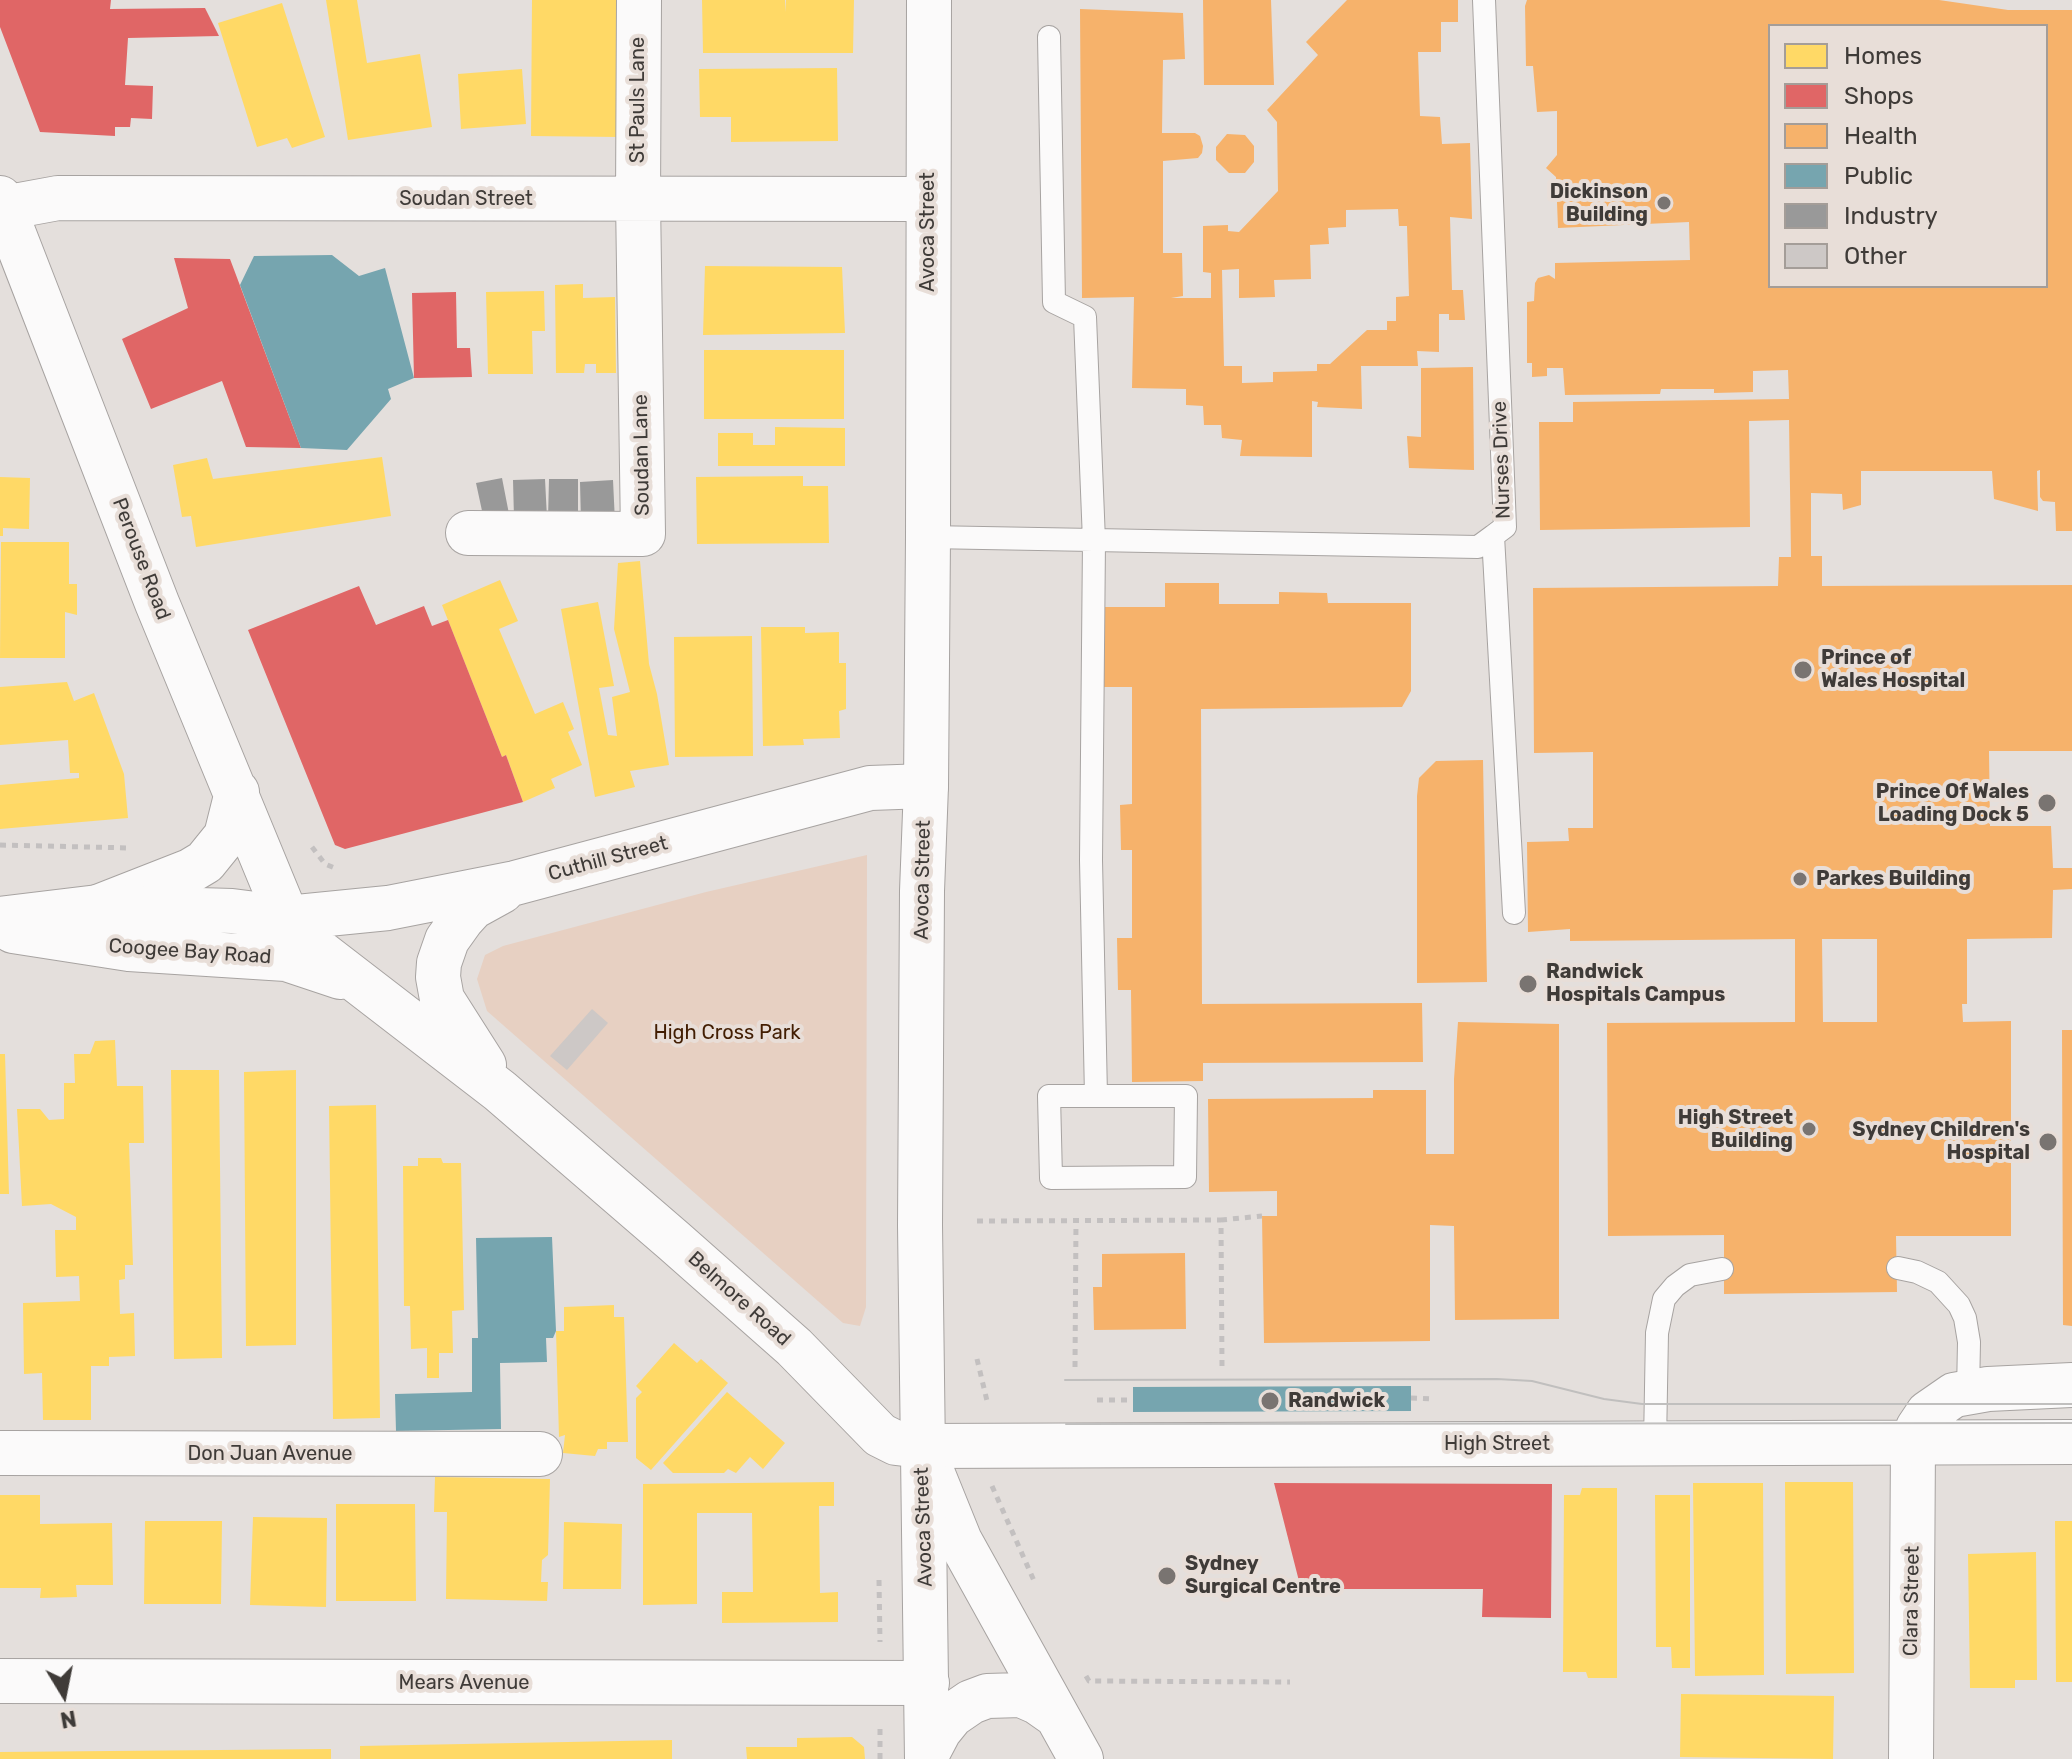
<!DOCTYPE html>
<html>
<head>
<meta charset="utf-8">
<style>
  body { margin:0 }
  #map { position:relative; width:2072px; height:1759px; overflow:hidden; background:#e4dfdc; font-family:Rubik,sans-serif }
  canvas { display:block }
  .legend { position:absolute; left:1768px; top:24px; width:280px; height:264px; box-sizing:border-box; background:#e8ded8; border:2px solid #a49d98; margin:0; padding:10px 14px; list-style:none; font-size:24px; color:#3f3b38 }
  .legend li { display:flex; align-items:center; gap:16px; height:40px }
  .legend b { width:40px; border:2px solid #a49d98 }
  .north { position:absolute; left:24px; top:1655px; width:80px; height:80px; -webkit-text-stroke:6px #e8ded8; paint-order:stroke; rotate:170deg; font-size:22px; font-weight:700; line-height:32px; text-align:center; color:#3f3b38 }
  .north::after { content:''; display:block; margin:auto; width:28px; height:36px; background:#3f3b38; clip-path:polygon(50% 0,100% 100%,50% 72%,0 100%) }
</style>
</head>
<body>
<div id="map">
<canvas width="2072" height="1759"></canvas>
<ul class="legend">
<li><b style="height:22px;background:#ffd966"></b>Homes</li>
<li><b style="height:22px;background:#e06666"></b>Shops</li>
<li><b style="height:22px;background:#f6b26b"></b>Health</li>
<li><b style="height:22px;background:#76a5af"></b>Public</li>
<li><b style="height:22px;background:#999"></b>Industry</li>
<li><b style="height:22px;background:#cdc8c6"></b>Other</li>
</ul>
<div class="north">N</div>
</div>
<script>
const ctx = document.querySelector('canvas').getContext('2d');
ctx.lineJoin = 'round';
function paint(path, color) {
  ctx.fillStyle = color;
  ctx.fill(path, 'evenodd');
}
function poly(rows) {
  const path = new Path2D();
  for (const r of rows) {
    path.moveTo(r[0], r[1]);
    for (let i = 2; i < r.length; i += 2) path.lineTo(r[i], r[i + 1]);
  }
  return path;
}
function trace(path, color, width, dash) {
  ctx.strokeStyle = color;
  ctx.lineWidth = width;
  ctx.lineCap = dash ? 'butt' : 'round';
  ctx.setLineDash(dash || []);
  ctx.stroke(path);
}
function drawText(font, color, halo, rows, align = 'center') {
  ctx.font = font + ' Rubik,sans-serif';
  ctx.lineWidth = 8;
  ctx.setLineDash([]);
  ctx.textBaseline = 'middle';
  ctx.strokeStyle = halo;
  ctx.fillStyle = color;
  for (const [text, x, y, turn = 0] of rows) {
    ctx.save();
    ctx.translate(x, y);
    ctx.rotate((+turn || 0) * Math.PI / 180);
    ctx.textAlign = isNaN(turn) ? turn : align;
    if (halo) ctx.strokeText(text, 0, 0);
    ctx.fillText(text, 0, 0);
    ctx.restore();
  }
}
paint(poly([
  [867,855,866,1307,860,1326,843,1323,487,1011,477,979,485,955,503,946,706,892]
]), '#e7d0c2');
paint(poly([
  [326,0,357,0,367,63,420,54,432,127,348,140],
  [532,0,620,0,619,137,531,136],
  [702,0,785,0,786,12,786,0,854,0,853,53,703,53],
  [282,3,325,137,292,148,287,138,257,147,218,23],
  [837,68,838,141,731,142,731,117,700,117,699,69],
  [522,69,526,124,461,129,458,74],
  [705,266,842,267,845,333,703,335],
  [583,284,583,298,615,297,616,373,596,373,596,364,585,364,584,373,556,373,555,285],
  [544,291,545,331,532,331,533,374,488,374,486,292],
  [704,350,844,350,844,419,704,419],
  [775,427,845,428,845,466,718,466,718,433,753,433,753,445,775,445],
  [382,457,391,516,196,547,191,516,182,517,173,465,207,458,213,479],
  [803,476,803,486,828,486,829,543,697,544,696,477],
  [0,477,30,478,29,529,3,528,3,536,0,536],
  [1,542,69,542,69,584,77,584,77,615,65,612,65,658,0,658],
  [640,561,649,664,657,694,669,765,630,771,635,787,595,797,561,609,598,602,614,686,599,688,608,735,617,736,612,697,630,692,614,629,618,563],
  [500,580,518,621,499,629,535,714,563,702,574,729,568,732,582,765,551,779,555,788,523,802,506,755,502,757,442,605],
  [761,627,805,627,805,633,839,632,839,663,846,663,846,709,839,711,840,738,803,739,804,745,763,746],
  [752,636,753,756,675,757,674,637],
  [67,682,74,701,94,693,124,774,128,818,0,829,0,785,79,778,79,773,70,773,68,740,0,745,0,687],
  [115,1040,117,1086,143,1086,144,1143,129,1143,133,1265,125,1265,125,1279,119,1280,120,1314,134,1313,135,1356,109,1357,109,1366,91,1366,91,1420,43,1420,42,1373,24,1374,23,1303,80,1301,79,1276,56,1277,55,1230,76,1230,76,1217,51,1204,22,1206,17,1109,40,1109,49,1120,64,1119,64,1083,75,1083,74,1054,90,1054,95,1041],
  [0,1054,5,1054,9,1194,0,1194],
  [171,1070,219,1070,222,1358,174,1359],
  [296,1070,296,1345,246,1346,244,1072],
  [376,1105,380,1418,333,1419,329,1106],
  [418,1158,441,1158,443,1163,461,1163,464,1310,452,1311,453,1353,439,1353,439,1378,427,1378,427,1348,411,1349,410,1306,404,1306,403,1166,418,1166],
  [614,1305,614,1317,624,1317,628,1442,607,1442,607,1449,598,1449,595,1456,563,1453,565,1435,559,1437,556,1331,564,1331,564,1307],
  [674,1343,697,1363,701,1359,728,1383,651,1470,636,1458,636,1398,642,1392,636,1386],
  [727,1392,785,1443,763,1469,750,1457,736,1473,728,1469,724,1473,673,1473,663,1463],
  [435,1477,550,1479,548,1555,542,1560,541,1582,548,1582,547,1601,446,1599,447,1512,434,1512],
  [834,1482,834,1506,819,1506,820,1593,838,1592,838,1622,722,1623,722,1592,753,1592,752,1513,697,1513,697,1604,643,1605,643,1484],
  [1785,1482,1853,1482,1854,1673,1786,1674],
  [1693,1483,1763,1483,1764,1675,1695,1676],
  [1582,1488,1617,1488,1617,1678,1588,1678,1586,1672,1563,1672,1564,1495,1580,1495],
  [0,1495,40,1495,40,1524,112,1523,113,1585,76,1585,77,1597,40,1598,41,1588,0,1588],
  [1655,1495,1690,1495,1690,1668,1672,1668,1671,1647,1656,1647],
  [336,1504,415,1504,416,1601,336,1601],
  [253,1517,327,1518,326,1607,250,1605],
  [145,1521,222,1521,221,1604,144,1604],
  [2055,1521,2072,1521,2072,1682,2056,1682],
  [564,1522,622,1524,621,1589,563,1589],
  [2036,1552,2037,1680,2015,1680,2015,1688,1970,1688,1968,1554],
  [1681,1694,1834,1696,1833,1759,1680,1757],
  [852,1737,864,1747,865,1759,747,1759,746,1747,797,1747,797,1738],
  [672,1740,672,1759,360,1759,360,1746],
  [331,1749,331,1759,0,1759,0,1752]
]), '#ffd966');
paint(poly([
  [0,0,111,0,110,9,205,8,219,36,128,38,125,85,153,86,152,119,131,118,130,127,115,127,115,136,40,132,0,27],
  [174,258,230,259,301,448,246,447,222,381,151,409,122,339,188,308],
  [456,292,457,348,470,348,472,377,414,378,412,293],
  [359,586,376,625,424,606,432,626,448,620,502,757,506,755,523,802,345,849,335,845,248,630],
  [1274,1483,1552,1484,1551,1618,1482,1617,1483,1589,1301,1589]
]), '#e06666');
paint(poly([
  [1203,0,1271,0,1274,85,1204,85],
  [1347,0,1458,0,1458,22,1441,22,1441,52,1418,52,1420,116,1440,117,1442,144,1470,143,1472,219,1450,217,1452,290,1463,290,1465,320,1449,320,1449,314,1439,314,1439,352,1417,351,1418,366,1361,366,1362,409,1317,407,1318,402,1312,401,1312,457,1240,456,1242,440,1222,438,1221,425,1204,425,1203,406,1186,405,1186,389,1132,388,1134,297,1082,298,1080,9,1183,13,1185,59,1163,60,1162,133,1195,133,1200,136,1203,146,1202,153,1198,158,1163,161,1163,253,1182,253,1183,296,1171,298,1211,298,1211,273,1203,272,1203,226,1228,225,1228,231,1239,232,1278,191,1277,122,1267,110,1318,55,1306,42],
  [1398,209,1399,226,1407,226,1409,296,1396,297,1396,321,1387,321,1387,330,1367,330,1330,364,1317,364,1317,371,1273,372,1273,382,1242,383,1242,366,1224,366,1222,270,1239,269,1239,298,1275,297,1274,280,1311,279,1310,245,1329,244,1328,228,1346,227,1346,210],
  [1527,0,1939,0,2008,10,2072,10,2072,531,2056,531,2055,502,2043,501,2040,497,2040,470,2037,471,2038,511,1994,499,1992,471,1861,471,1861,505,1843,510,1842,494,1811,493,1811,556,1822,556,1822,586,2072,585,2072,751,1989,751,1990,826,2051,826,2053,868,2072,868,2072,889,2053,890,2052,938,1967,939,1967,1004,1962,1004,1963,1022,2011,1021,2011,1236,1896,1236,1897,1292,1724,1294,1724,1235,1608,1236,1607,1023,1795,1022,1795,939,1570,941,1570,929,1528,932,1527,842,1569,841,1568,828,1593,828,1593,752,1534,753,1533,588,1778,586,1779,557,1791,557,1789,420,1749,421,1750,527,1540,530,1539,422,1573,422,1573,402,1789,399,1788,370,1753,371,1753,392,1714,393,1714,389,1661,389,1660,394,1565,395,1563,368,1547,368,1547,376,1532,377,1532,363,1527,363,1527,302,1534,301,1535,283,1538,278,1549,275,1555,279,1555,263,1690,260,1689,222,1558,228,1556,177,1546,168,1557,155,1557,111,1537,112,1533,66,1526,66,1525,6],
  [1770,26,2046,26,2046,286,1770,286],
  [1822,939,1877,939,1877,1022,1823,1022],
  [1227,134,1245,135,1254,146,1254,162,1245,173,1229,173,1216,160,1216,147],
  [1473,367,1474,470,1409,468,1407,436,1421,437,1421,368],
  [1165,583,1219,583,1219,604,1279,604,1279,592,1327,593,1328,603,1411,603,1411,691,1402,707,1201,709,1202,1004,1422,1003,1423,1062,1203,1063,1203,1081,1132,1082,1131,990,1118,990,1117,938,1132,938,1132,850,1121,850,1120,805,1132,804,1132,687,1102,687,1102,607,1165,607],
  [1483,760,1487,982,1417,983,1417,796,1419,778,1436,761],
  [1458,1022,1559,1024,1559,1319,1455,1320,1454,1226,1430,1225,1430,1341,1264,1343,1262,1216,1277,1216,1277,1191,1209,1192,1208,1099,1373,1098,1373,1090,1426,1090,1426,1154,1454,1154,1454,1079],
  [2062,1030,2072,1030,2072,1326,2063,1325],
  [1185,1253,1186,1329,1094,1330,1093,1287,1102,1287,1102,1254]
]), '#f6b26b');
paint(poly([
  [332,255,359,276,385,268,414,378,388,389,391,399,347,450,301,448,240,285,254,256],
  [552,1237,556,1331,553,1338,546,1338,547,1362,500,1363,501,1429,396,1431,395,1394,472,1392,472,1338,478,1338,476,1238],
  [1411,1386,1411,1411,1133,1412,1133,1387]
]), '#76a5af');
paint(poly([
  [502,478,509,514,484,520,476,483],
  [545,479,547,518,514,518,513,480],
  [549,479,578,479,578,519,548,519],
  [613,480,615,522,581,522,580,482]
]), '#999');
paint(poly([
  [592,1009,608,1023,567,1070,550,1056]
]), '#cdc8c6');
const service = poly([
  [1484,0,1505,527,1493,536,1514,913],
  [1049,37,1054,302,1085,317,1094,541,1091,860,1096,1096],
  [928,537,1478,547,1493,536],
  [1049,1096,1186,1096,1185,1177,1051,1178,1049,1096],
  [1898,1268,1917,1272,1938,1282,1959,1305,1965,1318,1969,1342,1968,1392],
  [1655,1443,1657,1333,1664,1299,1675,1286,1690,1275,1722,1269]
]);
const minor = poly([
  [4,208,58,198,928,199],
  [468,533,643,534,638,200,639,0],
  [924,1452,960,1541,1081,1759],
  [0,1453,540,1454],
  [0,1681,927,1683],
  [927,1754,939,1731,952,1715,971,1702,987,1696,1021,1695,1037,1702,1057,1716],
  [1911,1759,1913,1443]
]);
const tertiary = poly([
  [0,198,157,603,287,918],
  [98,907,190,871,205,862,226,836,237,792],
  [1913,1443,1918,1428,1928,1413,1954,1395,1988,1389,2072,1385],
  [922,1446,2072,1442]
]);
const secondary = poly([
  [287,918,317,950,500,1091,674,1241,794,1347,880,1435,896,1443,922,1446],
  [0,919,98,907,232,911,287,918,388,908,515,883,870,788,926,786],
  [13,931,129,949,286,959,340,977],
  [484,1065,442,999,438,977,439,963,447,940,462,919,473,907,502,891]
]);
const primary = poly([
  [927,1759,920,1225,922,891,926,786,928,537,929,0]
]);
trace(service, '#a7a3a1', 24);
trace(minor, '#a7a3a1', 46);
trace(tertiary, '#a7a3a1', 46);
trace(secondary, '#a7a3a1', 46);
trace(primary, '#a7a3a1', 46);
trace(poly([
  [0,845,131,848],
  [312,847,325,864,337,869],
  [1221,1220,1262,1216],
  [977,1221,1221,1220,1222,1366],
  [977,1359,988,1405],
  [1075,1367,1076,1220],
  [1411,1398,1435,1399],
  [1097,1400,1131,1400],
  [992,1486,1035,1583],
  [879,1580,880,1642],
  [1086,1676,1089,1681,1290,1682],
  [880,1759,880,1724]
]), '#c3c0c0', 5, [6, 6]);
trace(service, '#fbfafa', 22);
trace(minor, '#fbfafa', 44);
trace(tertiary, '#fbfafa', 44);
trace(secondary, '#fbfafa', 44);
trace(primary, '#fbfafa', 44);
trace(poly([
  [1065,1380,1497,1379,1532,1381,1604,1399,1642,1404,2072,1404],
  [1066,1424,2072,1423]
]), '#c0bfbe', 2);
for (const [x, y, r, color] of [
  [1664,203,8,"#797471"],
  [1803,670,10,"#797471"],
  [2047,803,10,"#797471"],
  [1800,879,8,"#797471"],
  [1528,984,10,"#797471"],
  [1809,1129,8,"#797471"],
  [2048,1142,10,"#797471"],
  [1270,1401,10,"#797471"],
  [1167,1576,10,"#797471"]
]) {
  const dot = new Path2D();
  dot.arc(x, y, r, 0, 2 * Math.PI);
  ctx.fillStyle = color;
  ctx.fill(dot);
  trace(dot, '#e8ded8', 3);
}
drawText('20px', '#3f3b38', '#e8ded8', [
  ["St Pauls Lane",638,100,-90],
  ["Soudan Street",466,199],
  ["Avoca Street",928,232,-90],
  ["Soudan Lane",642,455,-91],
  ["Nurses Drive",1502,460,-92],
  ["Perouse Road",141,559,69],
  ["Cuthill Street",608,859,-15],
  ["Avoca Street",923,880,-89],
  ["Coogee Bay Road",190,952,4],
  ["Belmore Road",739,1299,42],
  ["High Street",1497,1444],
  ["Don Juan Avenue",270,1454],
  ["Avoca Street",924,1527,-92],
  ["Clara Street",1912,1601,-89],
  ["Mears Avenue",464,1683]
]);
drawText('bold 20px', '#3f3b38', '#e8ded8', [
  ["Dickinson",1648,192,"right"],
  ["Building",1648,215,"right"],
  ["Prince of",1821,658],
  ["Wales Hospital",1821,681],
  ["Prince Of Wales",2029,792,"right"],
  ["Loading Dock 5",2029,815,"right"],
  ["Parkes Building",1816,879],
  ["Randwick",1546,972],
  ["Hospitals Campus",1546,995],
  ["High Street",1793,1118,"right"],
  ["Building",1793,1141,"right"],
  ["Sydney Children's",2030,1130,"right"],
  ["Hospital",2030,1153,"right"],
  ["Randwick",1288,1401],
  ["Sydney",1185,1564],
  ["Surgical Centre",1185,1587]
], 'left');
drawText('20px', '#421e03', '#e8ded8', [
  ["High Cross Park",727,1033]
]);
</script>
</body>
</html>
